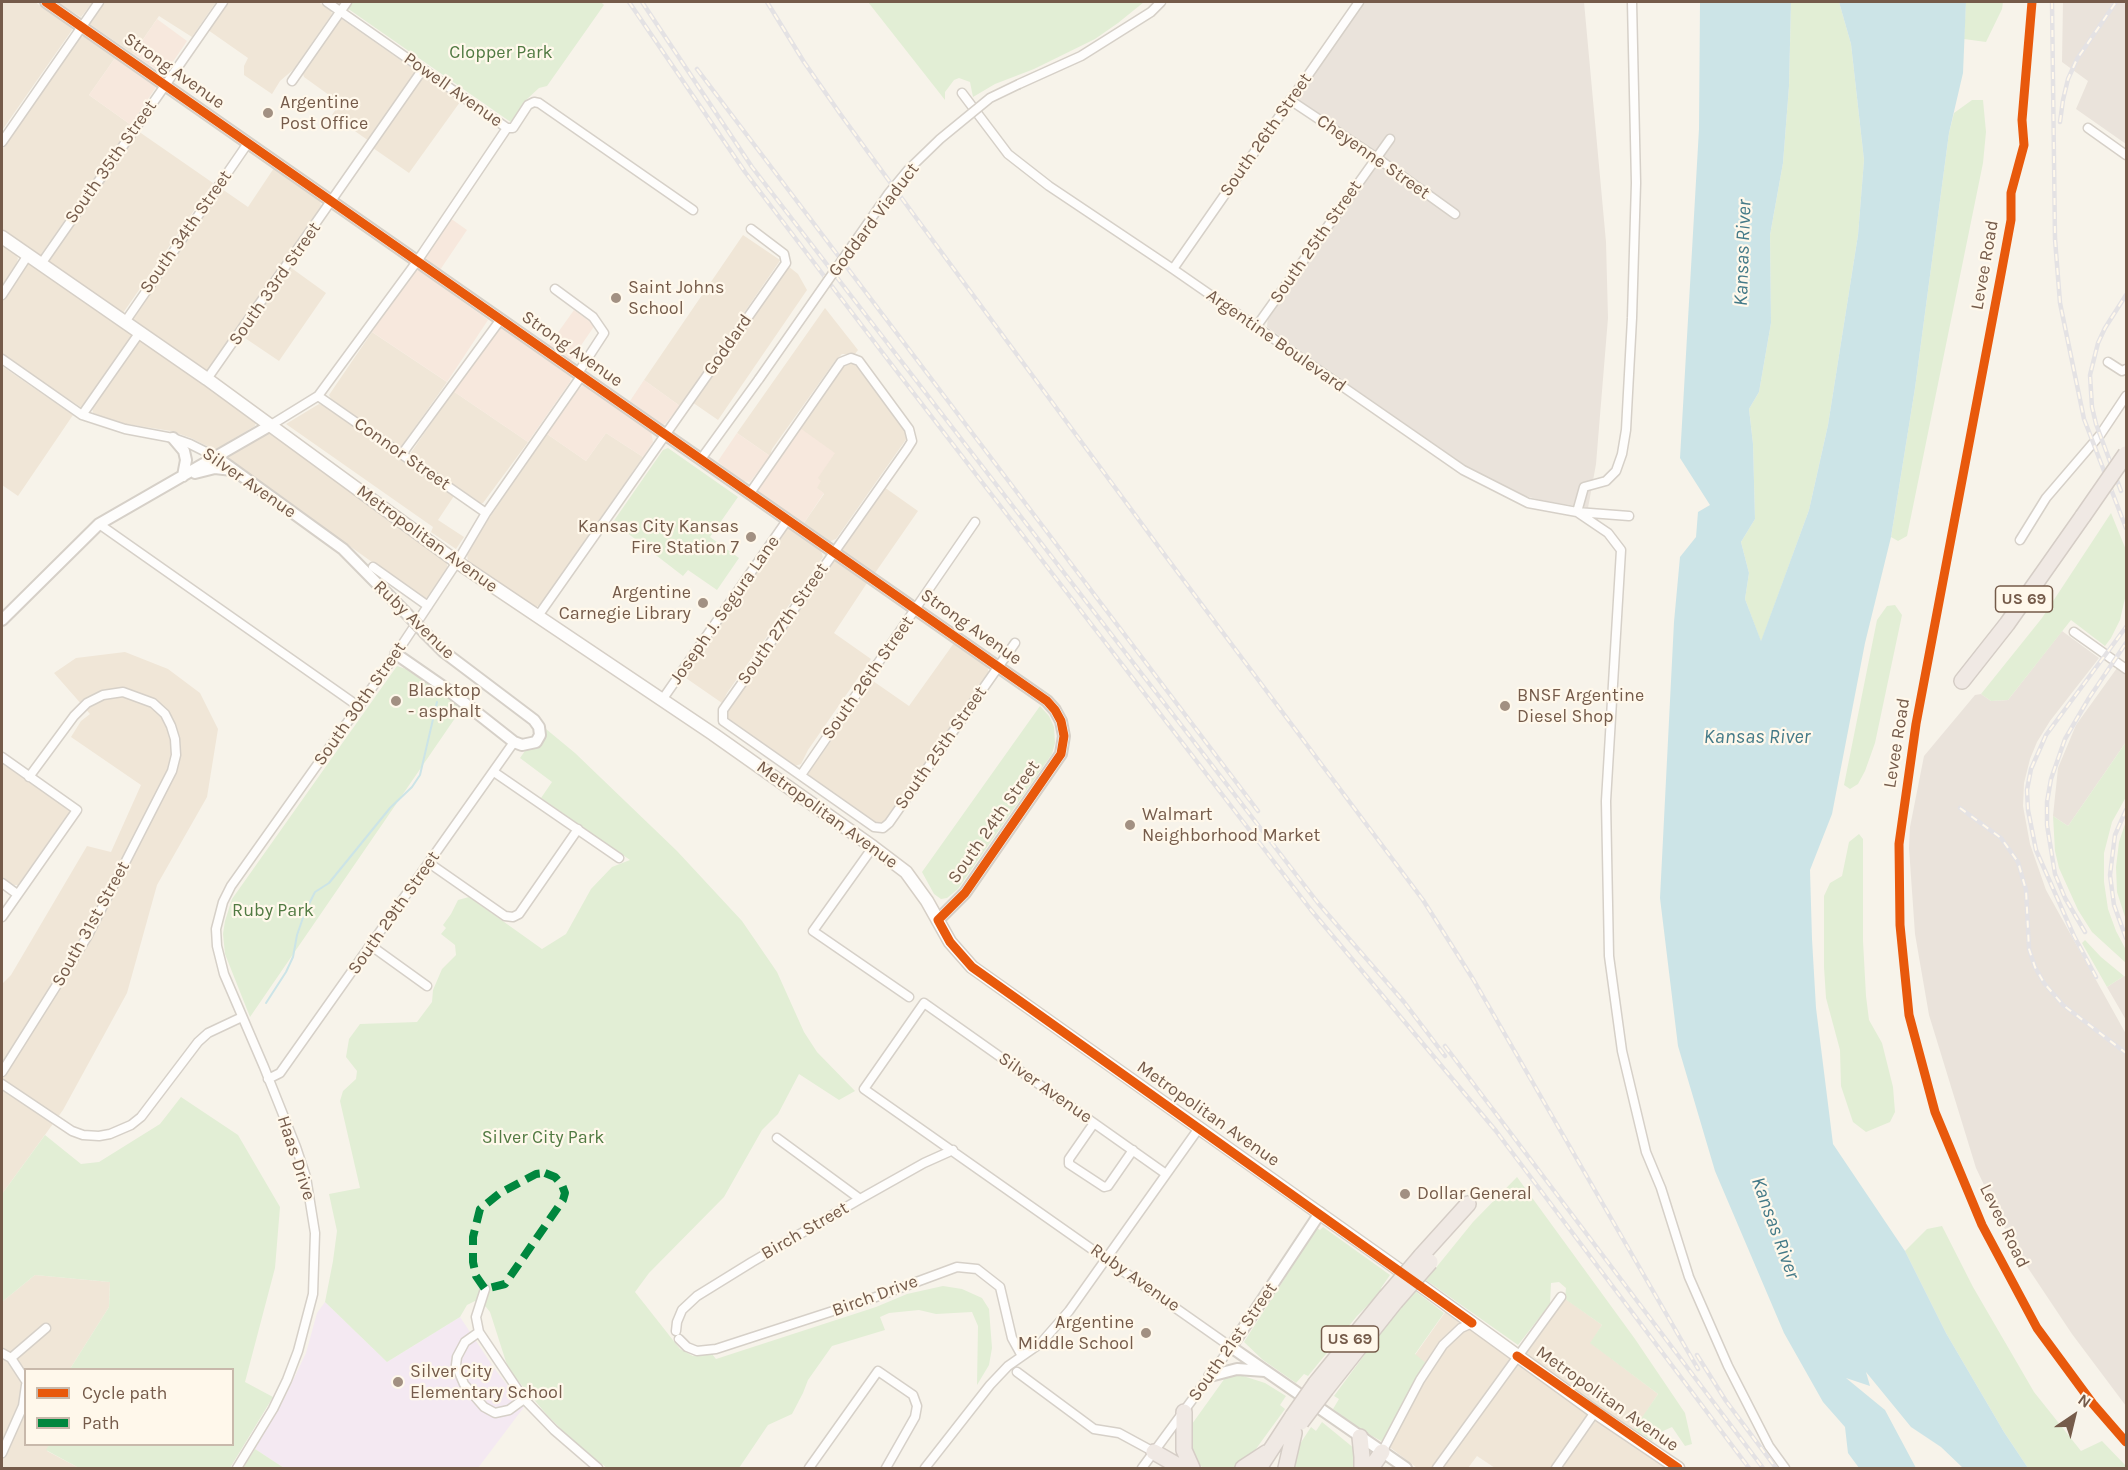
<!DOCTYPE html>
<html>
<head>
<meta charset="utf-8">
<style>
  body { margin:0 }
  #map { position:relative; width:2128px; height:1470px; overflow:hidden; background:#f7f3ea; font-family:Karla,sans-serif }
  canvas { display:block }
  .frame { position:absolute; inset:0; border:3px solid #755b4a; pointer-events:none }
  .legend { position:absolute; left:24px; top:1368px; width:210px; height:78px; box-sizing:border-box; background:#fff8eb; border:2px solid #c8b9ab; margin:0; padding:8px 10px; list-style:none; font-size:18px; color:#755b4a }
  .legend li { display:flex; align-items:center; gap:12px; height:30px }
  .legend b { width:30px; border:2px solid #c8b9ab }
  .north { position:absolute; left:2044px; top:1386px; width:60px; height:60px; -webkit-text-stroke:4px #fff8eb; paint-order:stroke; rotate:35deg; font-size:16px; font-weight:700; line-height:24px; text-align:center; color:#755b4a }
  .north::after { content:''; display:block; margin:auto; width:21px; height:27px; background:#755b4a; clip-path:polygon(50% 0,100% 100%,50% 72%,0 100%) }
</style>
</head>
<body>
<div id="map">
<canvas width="2128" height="1470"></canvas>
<div class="frame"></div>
<ul class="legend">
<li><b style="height:8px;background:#e8590c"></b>Cycle path</li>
<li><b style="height:8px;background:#00873e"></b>Path</li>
</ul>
<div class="north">N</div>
</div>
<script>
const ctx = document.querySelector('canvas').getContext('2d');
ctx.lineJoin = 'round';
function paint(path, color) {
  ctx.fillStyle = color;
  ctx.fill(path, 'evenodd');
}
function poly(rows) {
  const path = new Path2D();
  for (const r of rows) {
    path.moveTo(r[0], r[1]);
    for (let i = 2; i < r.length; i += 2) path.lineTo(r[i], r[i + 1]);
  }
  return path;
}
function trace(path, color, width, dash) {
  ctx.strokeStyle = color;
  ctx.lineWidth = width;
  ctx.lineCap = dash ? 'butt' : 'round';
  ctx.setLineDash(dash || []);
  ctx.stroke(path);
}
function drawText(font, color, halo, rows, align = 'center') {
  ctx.font = font + ' Karla,sans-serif';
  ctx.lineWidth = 4.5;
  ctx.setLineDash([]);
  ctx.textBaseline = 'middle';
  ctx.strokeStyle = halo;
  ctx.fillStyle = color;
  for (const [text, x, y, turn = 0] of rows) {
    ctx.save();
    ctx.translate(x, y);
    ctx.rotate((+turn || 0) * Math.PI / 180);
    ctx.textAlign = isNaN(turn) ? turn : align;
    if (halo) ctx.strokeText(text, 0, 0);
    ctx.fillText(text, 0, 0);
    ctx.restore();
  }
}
paint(poly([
  [2,2,35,2,71,27,72,30,3,129,2,128],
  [57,2,93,2,81,17],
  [105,2,216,2,192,37,159,16,133,54,90,24],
  [228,2,318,2,331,10,332,14,294,69,280,81,272,94,244,75,244,66,248,58,208,30],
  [342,19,416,71,369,141,332,115,340,103,304,77,303,74,339,21],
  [81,36,85,37,115,58,89,95,131,125,40,256,2,232,2,150],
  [426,77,460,102,409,173,373,148,422,78],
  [138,131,213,183,123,313,48,263,48,261],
  [274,168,320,201,321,206,318,213,209,371,206,372,131,319,222,189,248,207],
  [743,235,780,260,779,262,680,406,644,380],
  [2,243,13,251,18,258,16,266,2,288],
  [30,263,133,335,82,408,2,355,2,302,27,265],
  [788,266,798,274,807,290,718,420,692,402],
  [290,267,326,293,279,361,242,336],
  [825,308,858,350,855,354,842,354,835,361,772,449,770,456,737,433],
  [372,332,447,382,401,447,398,447,331,399,329,395],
  [140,339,256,422,255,426,215,450,191,438,171,431,120,423,93,413,92,407],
  [851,363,856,366,906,432,907,438,836,539,828,542,804,523,824,494,816,488,817,478,800,428,843,365],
  [2,366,73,415,18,496,2,485],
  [453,391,528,442,483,503,479,503,410,454],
  [319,404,327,406,454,496,438,520,464,537,456,549,431,532,433,527,286,424],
  [267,433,273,435,446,561,448,569,428,598,425,600,228,459,228,456],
  [606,433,643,457,540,605,536,607,486,576,468,562,467,554,481,530,547,434,586,461],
  [884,487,918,511,875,573,843,553,841,548],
  [790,528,820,548,823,557,727,693,722,703,683,676,786,529],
  [834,560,845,565,849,570,867,583,834,633,871,659,808,750,801,764,795,766,728,720,726,712],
  [954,643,987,666,989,673,891,811,886,822,881,824,874,823,811,779,808,773,813,762,819,758,873,681,909,706],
  [125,652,168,669,200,693,218,729,207,797,157,885,127,993,63,1110,2,1194,2,984,11,975,87,846,111,852,141,785,71,737,81,721,90,714,54,673,76,658],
  [2,762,70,811,18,885,14,885,2,877],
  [35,1275,110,1282,109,1307,70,1369,26,1370,26,1444,49,1445,47,1451,79,1468,2,1468,2,1302],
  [1563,1297,1602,1325,1591,1343,1658,1394,1633,1432,1524,1354],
  [1446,1311,1510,1359,1433,1468,1417,1468,1383,1442,1425,1363,1415,1355],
  [1518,1363,1588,1412,1587,1418,1551,1468,1495,1468,1477,1456,1468,1468,1442,1468],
  [1597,1419,1667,1468,1668,1468,1561,1468]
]), '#f0e6d7');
paint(poly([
  [157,19,187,41,164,75,133,54],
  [115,58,156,87,131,125,89,95],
  [450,218,467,230,440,270,426,260,424,255],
  [417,270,421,271,488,320,447,382,372,332,413,272],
  [574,310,595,325,571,360,549,345],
  [500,327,571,377,570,382,528,442,453,391],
  [644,380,680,406,665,424,662,425,630,401],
  [583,385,651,432,653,442,643,457,606,433,586,461,547,434,578,390],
  [800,428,835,453,818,478,821,481,817,488,824,493,804,523,758,492,759,487],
  [737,433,770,456,750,482,743,481,724,467,718,461]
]), '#f7e8dd');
paint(poly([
  [1364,2,1584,2,1606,242,1608,318,1596,464,1588,508,1540,500,1522,495,1487,478,1462,464,1267,327,1268,315,1381,157,1301,102,1297,97],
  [2063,2,2126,2,2126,144,2076,109,2088,81,2062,62],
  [2062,631,2099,658,2050,721,2037,742,2030,759,2024,783,2023,806,2030,844,2046,890,2126,1034,2126,1406,2072,1334,2012,1244,1976,1168,1929,1015,1915,934,1909,848,1910,827,1924,756,1975,695,1981,694,1991,701,2008,700],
  [2117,668,2126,675,2126,742,2068,826,2053,816,2058,768,2076,725],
  [2124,976,2126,977,2126,1020,2107,987]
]), '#eae3db');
paint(poly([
  [325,1302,387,1362,460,1317,494,1368,524,1407,478,1468,284,1468,255,1449,286,1395,306,1353,317,1313]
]), '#f4e9f2');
paint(poly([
  [352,2,601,2,604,5,547,86,539,88,526,100,512,123,347,8],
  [868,2,1144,2,1118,23,1095,39,1034,69,995,84,973,97,970,82,959,78,954,80,945,92,945,100],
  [1791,2,1839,2,1851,44,1864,160,1858,235,1828,425,1809,510,1761,642,1745,599,1749,573,1741,542,1755,519,1753,444,1749,409,1759,392,1771,323,1770,235,1783,163,1789,86],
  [1966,2,2003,2,2002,9,1986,42,1964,39],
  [1972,100,1983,100,1986,132,1983,163,1907,536,1898,541,1891,537,1915,388,1949,133,1954,113],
  [668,448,738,497,710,537,739,558,717,590,688,570,683,576,613,522,663,450],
  [2111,513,2126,550,2126,594,2120,620,2111,638,2105,646,2071,620,2008,700,1991,701,1981,694,2042,618],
  [1895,605,1902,615,1875,743,1865,771,1858,784,1850,789,1844,785,1877,620,1887,606],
  [397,666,406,669,462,708,250,1017,225,954,223,934,225,921,232,899],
  [1040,706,1049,716,1054,727,1055,743,1052,754,958,889,947,898,941,899,934,894,922,872],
  [546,729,575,753,677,851,742,921,777,972,804,1032,817,1052,855,1091,839,1100,799,1074,778,1114,762,1130,724,1197,649,1273,635,1292,680,1349,693,1356,712,1354,716,1359,876,1307,907,1294,943,1286,962,1289,982,1298,989,1309,992,1348,989,1365,977,1385,978,1326,972,1312,936,1314,919,1310,889,1313,880,1317,885,1330,832,1346,808,1380,803,1393,792,1414,768,1425,739,1468,607,1468,578,1446,547,1415,514,1376,507,1365,490,1312,486,1307,475,1301,467,1305,460,1317,387,1362,325,1302,333,1261,337,1231,329,1194,360,1188,340,1101,343,1091,356,1079,357,1071,346,1057,349,1039,360,1024,417,1022,432,1002,433,990,442,969,456,955,455,945,441,934,446,928,443,925,451,914,458,900,469,897,542,949,566,934,591,889,612,867,630,860,541,798,552,782,520,758,527,748,538,747,546,737],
  [2126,742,2126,797,2112,822,2104,853,2104,882,2108,909,2116,931,2126,950,2126,963,2092,932,2078,910,2059,868,2055,851,2053,816,2068,826],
  [2126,821,2126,920,2117,892,2116,867,2119,842],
  [1859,834,1863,839,1863,941,1866,996,1869,1020,1882,1043,1893,1087,1895,1112,1890,1122,1866,1132,1853,1122,1841,1086,1840,1050,1826,998,1824,967,1824,896,1830,883,1842,876,1849,842],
  [2085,940,2101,957,2124,976,2107,987,2082,943],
  [181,1097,238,1135,280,1207,275,1268,245,1382,273,1397,230,1468,79,1468,46,1450,49,1445,232,1444,232,1370,70,1369,109,1307,110,1282,35,1275,2,1302,2,1194,45,1135,81,1164,99,1162,160,1124],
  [1517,1177,1635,1339,1685,1413,1692,1444,1685,1446,1672,1427,1663,1431,1652,1441,1634,1429,1658,1394,1590,1343,1602,1325,1565,1299,1566,1288,1559,1282,1551,1283,1550,1304,1518,1345,1426,1280,1473,1222],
  [1942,1226,1973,1287,2034,1392,2081,1451,2102,1441,2126,1466,2126,1468,2028,1468,2004,1432,1946,1333,1905,1251,1927,1229],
  [1323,1227,1390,1275,1381,1288,1383,1290,1357,1316,1308,1376,1304,1374,1296,1383,1263,1360,1244,1342,1317,1228,1320,1230],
  [1415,1291,1444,1313,1415,1354,1426,1363,1383,1442,1363,1431,1333,1409,1339,1399,1334,1396,1382,1331],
  [1237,1374,1265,1383,1286,1396,1280,1405,1285,1409,1253,1453,1238,1466,1231,1468,1204,1468,1197,1464,1188,1441,1192,1424,1225,1378],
  [1322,1422,1355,1449,1358,1468,1292,1468,1300,1444,1311,1427,1316,1431],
  [255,1449,284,1468,243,1468]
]), '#e2eed5');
paint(poly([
  [1700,2,1791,2,1789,86,1783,163,1770,235,1771,323,1759,392,1749,409,1753,444,1755,519,1741,542,1749,573,1745,599,1761,641,1809,510,1828,425,1858,235,1864,160,1851,44,1839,2,1966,2,1963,73,1949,133,1915,388,1891,537,1865,643,1832,814,1810,870,1812,939,1816,1008,1833,1144,1905,1251,1946,1333,2004,1432,2028,1468,1963,1468,1941,1447,1911,1427,1866,1372,1870,1386,1846,1378,1885,1410,1916,1468,1859,1468,1848,1453,1845,1427,1823,1402,1784,1333,1715,1171,1678,1046,1660,898,1674,622,1680,557,1696,537,1698,512,1710,505,1680,458,1699,129]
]), '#cce4e7');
trace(poly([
  [266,1003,286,972,293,957,297,935,305,912,315,892,329,883,390,808,412,787,420,775,437,702]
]), '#cce4e7', 2);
const minor = poly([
  [327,2,507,128],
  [1632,2,1636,183,1632,318,1626,430,1622,454,1616,471,1606,481,1584,487,1577,512,1608,533,1621,550,1606,801,1609,956,1622,1051,1646,1152,1661,1188,1689,1277,1728,1366,1769,1446,1785,1468],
  [292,81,347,2],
  [1019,84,1081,56,1151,12,1161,2],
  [962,93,1008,154,1049,186,1173,269,1463,470,1528,503,1577,512,1629,516],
  [1290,100,1377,158,1455,214],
  [507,128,513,128,528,105,534,102,539,103,693,210],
  [2088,128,2126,155],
  [2,142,99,2],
  [41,264,223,2],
  [1173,269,1359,2],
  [555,289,593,317,604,333,578,373],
  [2,295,28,255],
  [125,322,248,143],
  [1256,327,1390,139],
  [2,359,82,415,125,429,173,438,190,444,216,457],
  [2108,362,2122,371,2126,369],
  [207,379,423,69],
  [318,396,486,513],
  [82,415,140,332],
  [271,425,318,396,418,260,507,128],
  [402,454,501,319],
  [701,459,759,379],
  [750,493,841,362,851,358,859,361,909,429,912,441,907,449,723,710,723,721,874,827,883,828,889,823,1015,643],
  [99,524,358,706],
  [2020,540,2046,498,2100,435,2126,396],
  [373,567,428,606],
  [538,616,786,263,784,254,751,229],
  [2074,632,2126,669],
  [662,700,788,519],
  [2,757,77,810,2,917],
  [494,772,619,858],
  [801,775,975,522],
  [873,847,813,931,909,997],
  [429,863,505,916,513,917,519,914,578,829],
  [2,883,17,894],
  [370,945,427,986],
  [2,1072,87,937,172,771,176,755,175,739,171,726,165,714,153,703,123,692,103,695,87,703,74,716,29,777],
  [268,1079,280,1073,514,742],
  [2,1084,72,1131,83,1135,99,1136,110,1134,131,1125,141,1117,198,1042,208,1033,242,1017],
  [1094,1123,1069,1159,1069,1164,1104,1187,1108,1186,1133,1150],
  [777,1138,860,1199],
  [485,1289,476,1317,479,1332,524,1399,554,1430,598,1468],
  [676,1331,677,1322,682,1310,697,1296,752,1262,860,1199,924,1163,953,1150],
  [479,1332,465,1342,457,1357,456,1365,464,1384,484,1407,495,1413,509,1410,524,1399],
  [679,1339,687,1347,697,1351,716,1349,873,1298,957,1267,977,1269,1000,1287,1012,1338,1022,1356],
  [2,1353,11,1358,26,1381],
  [11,1358,46,1328],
  [1017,1372,1094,1429,1119,1433,1154,1452],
  [1382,1452,1420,1380,1443,1345,1461,1328,1472,1323],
  [2,1453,23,1406,26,1385],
  [237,1468,273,1409,287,1380,298,1351,313,1294,315,1233,306,1177,296,1147,264,1067,224,974,217,946,216,929,223,902,231,886,396,654,457,562,486,513,582,375],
  [809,1468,878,1371,913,1395,917,1406,915,1417,886,1468],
  [925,1468,990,1385,1008,1366,1041,1343,1069,1311,1199,1128],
  [1142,1468,1231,1347,864,1089,924,1003,1166,1174],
  [1437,1468,1561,1297],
  [1556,1468,1595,1412]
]);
const tertiary = poly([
  [46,2,1047,701,1055,710,1061,721,1064,736,1061,754,965,893,938,920],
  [173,438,184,451,186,460,183,476],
  [216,457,343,549,407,614],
  [195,473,215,468,232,470],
  [2,620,99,524,271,425],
  [396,654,448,690,514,742,522,745,536,742,540,735,539,727,534,720,444,652,425,633],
  [1320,1213,1231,1347,1406,1468],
  [1210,1376,1237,1369,1265,1371]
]);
const secondary = poly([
  [2,237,207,379,457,562,713,734,873,847,906,872,927,901,950,942,972,967,1395,1267,1595,1412,1678,1468]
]);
const motorway = poly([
  [1962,681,2007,624,2083,516],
  [1421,1256,1468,1204],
  [1316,1383,1386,1297],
  [1326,1389,1395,1302],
  [1184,1412,1184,1450,1192,1468],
  [1360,1437,1362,1457,1362,1468],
  [1154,1452,1182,1468],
  [1243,1468,1266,1453],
  [1259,1468,1293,1416],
  [1286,1468,1294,1433],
  [1371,1468,1382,1452]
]);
trace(minor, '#d6d0c8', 11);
trace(tertiary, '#d6d0c8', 14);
trace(secondary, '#d6cfc6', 15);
trace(motorway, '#d5cdc6', 18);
trace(minor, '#fefdfc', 8);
trace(tertiary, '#fefdfc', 10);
trace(secondary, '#fefdfc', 12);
trace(motorway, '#f0e9e4', 15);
const rail = poly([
  [629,2,745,172,885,356,1311,910,1496,1131,1749,1468],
  [642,2,752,167,1318,903,1404,1002,1445,1056],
  [767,2,804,62,841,115,914,215,1167,558,1423,900,1473,979,1698,1369],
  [2052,2,2055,239,2060,303,2084,419,2126,528],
  [697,69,1258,811],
  [2060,122,2063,100,2068,79,2077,59,2116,2],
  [2121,491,2096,424,2092,407,2090,375,2098,343,2105,328,2126,295],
  [1960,808,2001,838,2018,862,2026,890,2029,949,2035,967,2044,983,2063,1005,2126,1053],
  [2126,810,2115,835,2110,875,2114,905,2126,938],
  [2085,932,2065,898,2055,874,2047,825,2047,802,2051,779,2065,739,2089,698,2126,643],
  [2096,977,2074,936,2036,850,2028,810,2027,790,2031,769,2046,735,2126,627],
  [1445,1046,1763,1468],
  [1697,1355,1726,1401,1776,1468]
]);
trace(rail, '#e4e2e4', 4.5);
trace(rail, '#fff8eb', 2, [7]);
const minorBridge = poly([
  [759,379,889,193,908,170,940,139,990,98,1019,84]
]);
const tertiaryBridge = poly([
  [407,614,425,633]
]);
const motorwayBridge = poly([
  [2083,516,2126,454],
  [1386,1297,1421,1256],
  [1395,1302,1430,1262],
  [1293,1416,1316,1383],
  [1301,1422,1326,1389]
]);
trace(minorBridge, '#d6d0c8', 11, []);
trace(tertiaryBridge, '#d6d0c8', 14, []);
trace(motorwayBridge, '#d5cdc6', 18, []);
trace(minorBridge, '#fefdfc', 8);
trace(tertiaryBridge, '#fefdfc', 10);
trace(motorwayBridge, '#f0e9e4', 15);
trace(poly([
  [545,1173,555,1177,562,1185,565,1193,563,1200,505,1284,485,1289,476,1276,473,1262,473,1237,480,1209,500,1193,536,1174,545,1173]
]), '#00873e', 8, [15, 8]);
trace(poly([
  [46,2,1047,701,1055,710,1061,721,1064,736,1061,754,965,893,938,920,950,942,972,967,1472,1323],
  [2032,2,2022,120,2024,145,2011,193,2011,220,2001,274,1916,724,1899,844,1900,925,1909,1015,1935,1112,1982,1225,2037,1328,2093,1404,2126,1442],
  [1517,1356,1678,1468]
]), '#e8590c', 9);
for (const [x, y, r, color] of [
  [268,113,6,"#a29082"],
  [616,298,6,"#a29082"],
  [751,537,6,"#a29082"],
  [703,603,6,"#a29082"],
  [396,701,6,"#a29082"],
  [1505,706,6,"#a29082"],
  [1130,825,6,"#a29082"],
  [1405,1194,6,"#a29082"],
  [1146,1333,6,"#a29082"],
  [398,1382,6,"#a29082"]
]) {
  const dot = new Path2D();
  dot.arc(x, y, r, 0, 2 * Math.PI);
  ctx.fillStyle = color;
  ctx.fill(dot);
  trace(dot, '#fff8eb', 2);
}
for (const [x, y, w] of [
  [2024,599,57],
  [1350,1339,57]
]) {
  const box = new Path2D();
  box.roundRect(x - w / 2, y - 13, w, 26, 4.5);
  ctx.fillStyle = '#fff8eb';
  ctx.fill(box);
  trace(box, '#755b4a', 1.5);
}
drawText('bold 16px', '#755b4a', null, [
  ["US 69",2024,599],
  ["US 69",1350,1339]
]);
drawText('18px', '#517a42', '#fff8eb', [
  ["Clopper Park",501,53],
  ["Ruby Park",273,911],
  ["Silver City Park",543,1138]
]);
drawText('18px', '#755b4a', '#fff8eb', [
  ["Strong Avenue",174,71,35],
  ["Powell Avenue",453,90,35],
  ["South 26th Street",1266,135,-55],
  ["Cheyenne Street",1373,157,35],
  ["South 35th Street",111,162,-55],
  ["Goddard Viaduct",874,220,-53],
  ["South 34th Street",186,232,-55],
  ["South 25th Street",1316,242,-55],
  ["Levee Road",1985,265,-80],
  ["South 33rd Street",275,284,-55],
  ["Argentine Boulevard",1276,341,35],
  ["Goddard",728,345,-55],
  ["Strong Avenue",572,349,35],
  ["Connor Street",402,454,35],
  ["Silver Avenue",249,483,35],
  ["Metropolitan Avenue",427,539,36],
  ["Joseph J. Segura Lane",725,610,-55],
  ["Ruby Avenue",414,620,44],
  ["South 27th Street",783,624,-55],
  ["Strong Avenue",971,627,35],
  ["South 26th Street",868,678,-55],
  ["South 30th Street",360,704,-55],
  ["Levee Road",1897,743,-81],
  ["South 25th Street",941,748,-55],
  ["Metropolitan Avenue",827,815,36],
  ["South 24th Street",994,822,-55],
  ["South 29th Street",394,913,-55],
  ["South 31st Street",91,924,-61],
  ["Silver Avenue",1045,1088,35],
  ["Metropolitan Avenue",1208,1114,35],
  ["Haas Drive",296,1158,72],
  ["Levee Road",2004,1226,64],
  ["Birch Street",805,1231,-30],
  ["Ruby Avenue",1135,1278,35],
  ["Birch Drive",875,1296,-20],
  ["South 21st Street",1233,1342,-55],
  ["Metropolitan Avenue",1607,1399,35]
]);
drawText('18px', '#755b4a', '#fff8eb', [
  ["Argentine",280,103],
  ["Post Office",280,124],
  ["Saint Johns",628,288],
  ["School",628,309],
  ["Kansas City Kansas",739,527,"right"],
  ["Fire Station 7",739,548,"right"],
  ["Argentine",691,593,"right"],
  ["Carnegie Library",691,614,"right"],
  ["Blacktop",408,691],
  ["- asphalt",408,712],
  ["BNSF Argentine",1517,696],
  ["Diesel Shop",1517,717],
  ["Walmart",1142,815],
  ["Neighborhood Market",1142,836],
  ["Dollar General",1417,1194],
  ["Argentine",1134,1323,"right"],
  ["Middle School",1134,1344,"right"],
  ["Silver City",410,1372],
  ["Elementary School",410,1393]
], 'left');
drawText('italic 20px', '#447a88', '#fff8eb', [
  ["Kansas River",1743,253,-88],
  ["Kansas River",1757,737],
  ["Kansas River",1775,1228,70]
]);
</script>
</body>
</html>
